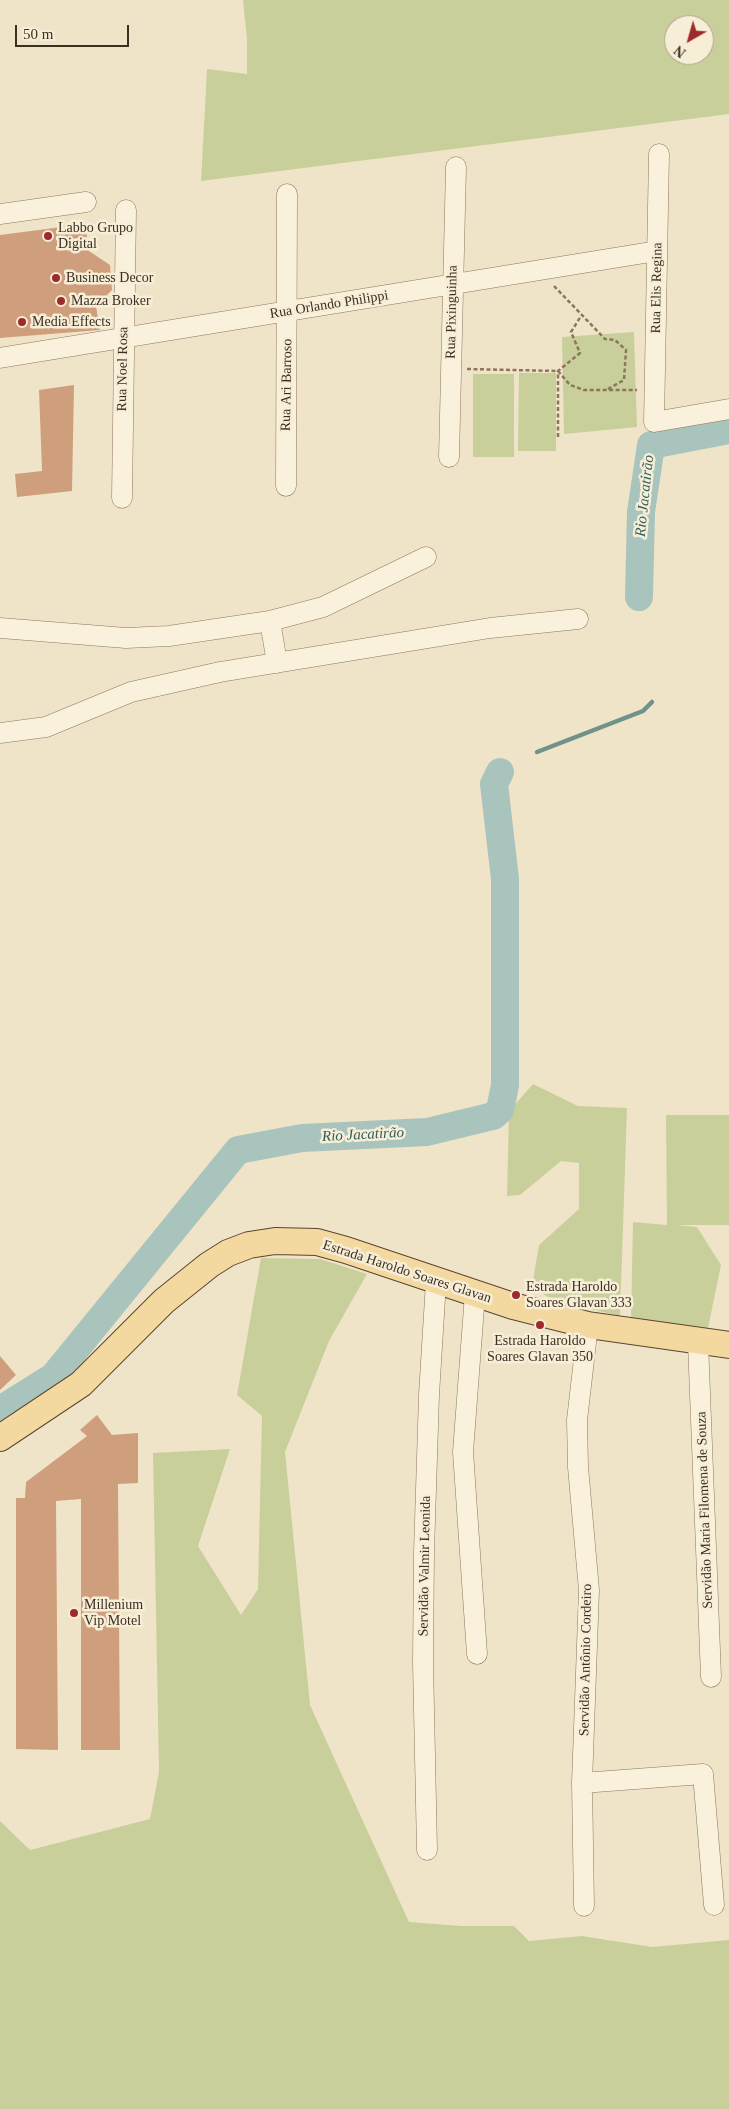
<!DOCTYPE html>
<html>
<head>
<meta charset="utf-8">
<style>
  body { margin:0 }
  #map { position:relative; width:729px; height:2109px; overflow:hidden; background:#f0e4c8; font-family:Georgia,serif }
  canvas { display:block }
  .north { position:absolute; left:664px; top:15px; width:50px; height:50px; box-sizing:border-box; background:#f7eed8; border:1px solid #ada18e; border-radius:50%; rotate:218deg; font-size:14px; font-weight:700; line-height:20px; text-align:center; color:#3d2e20 }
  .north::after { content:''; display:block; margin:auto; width:18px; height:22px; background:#9e2a2b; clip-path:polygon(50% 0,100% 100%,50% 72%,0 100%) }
  .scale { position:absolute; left:15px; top:25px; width:114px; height:22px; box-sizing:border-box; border:2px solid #3d2e20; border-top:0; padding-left:6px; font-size:15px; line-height:18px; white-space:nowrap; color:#3d2e20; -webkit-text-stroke:4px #f7eed8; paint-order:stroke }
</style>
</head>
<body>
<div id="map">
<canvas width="729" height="2109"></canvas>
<div class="north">N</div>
<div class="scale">50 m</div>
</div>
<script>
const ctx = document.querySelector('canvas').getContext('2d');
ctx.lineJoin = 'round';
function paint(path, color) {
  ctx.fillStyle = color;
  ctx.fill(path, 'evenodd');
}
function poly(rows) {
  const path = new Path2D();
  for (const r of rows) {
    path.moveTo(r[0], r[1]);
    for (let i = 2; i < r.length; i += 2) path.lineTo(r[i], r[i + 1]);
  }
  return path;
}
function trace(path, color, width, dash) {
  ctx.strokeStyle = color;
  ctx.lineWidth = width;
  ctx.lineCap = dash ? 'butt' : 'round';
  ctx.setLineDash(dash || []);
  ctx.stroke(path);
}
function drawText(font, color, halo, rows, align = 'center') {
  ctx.font = font + ' Georgia,serif';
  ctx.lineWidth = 5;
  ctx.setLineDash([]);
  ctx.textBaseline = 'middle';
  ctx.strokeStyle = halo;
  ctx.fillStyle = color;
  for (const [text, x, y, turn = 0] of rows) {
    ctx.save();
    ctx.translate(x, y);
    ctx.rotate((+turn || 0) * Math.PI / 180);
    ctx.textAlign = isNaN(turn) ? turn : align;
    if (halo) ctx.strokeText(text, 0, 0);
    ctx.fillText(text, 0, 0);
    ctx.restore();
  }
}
paint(poly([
  [243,0,729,0,729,114,201,181,207,69,247,74,247,39],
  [674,25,704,25,704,55,674,55],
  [634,332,637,427,564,434,562,337],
  [519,373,556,373,556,451,518,451],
  [473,374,514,374,514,457,473,457],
  [533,1084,578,1106,627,1108,620,1316,552,1300,532,1286,539,1245,579,1209,579,1163,561,1161,520,1195,507,1196,509,1111],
  [666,1115,729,1115,729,1225,676,1225,697,1227,721,1265,708,1328,631,1320,633,1222,667,1225],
  [261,1258,320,1259,367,1274,329,1341,285,1452,310,1705,409,1922,462,1926,514,1926,529,1941,582,1936,652,1947,729,1940,729,2109,0,2109,0,1821,30,1850,150,1819,159,1772,153,1453,230,1449,198,1546,241,1615,258,1589,262,1416,237,1395]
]), '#c9cf9b');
trace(poly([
  [537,752,643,711,652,702]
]), '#6f938a', 4.5);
trace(poly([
  [639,597,641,512,651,445,729,430],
  [0,1410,53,1377,238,1150,302,1138,427,1132,493,1116,500,1110,505,1085,505,879,494,784,500,772]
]), '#a9c4bc', 28);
paint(poly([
  [85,224,89,251,110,265,112,290,96,306,100,330,0,338,0,235],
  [74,385,72,491,17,497,15,474,42,471,39,390],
  [0,1356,16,1375,0,1390],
  [97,1415,112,1435,138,1433,138,1483,118,1484,120,1750,81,1750,81,1499,56,1501,58,1750,16,1749,16,1498,25,1498,26,1482,87,1436,80,1430]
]), '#cf9f7d');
const minor = poly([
  [659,154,654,422,729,409],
  [0,214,86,202],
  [0,358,657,251],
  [449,457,456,167],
  [286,486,287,194],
  [122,498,126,210],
  [270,621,277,663],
  [0,628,126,638,169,636,270,621,323,607,426,557],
  [0,733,46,727,131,692,220,672,490,628,578,619],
  [475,1294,463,1452,477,1654],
  [698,1342,711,1677],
  [582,1783,703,1774,714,1905],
  [427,1850,423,1663,424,1552,429,1395,436,1282],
  [584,1906,582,1783,589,1590,578,1467,577,1420,588,1325]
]);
const major = poly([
  [0,1438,81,1384,164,1301,209,1265,228,1253,249,1245,275,1241,317,1242,346,1250,513,1306,588,1325,729,1345]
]);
trace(minor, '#8d765c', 21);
trace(major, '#5b4430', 28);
trace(poly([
  [554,286,605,339,615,340,626,350,624,380,608,389],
  [467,369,558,371,570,385,584,390,637,390],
  [558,437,558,371,580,353,571,332,581,316]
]), '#8d765c', 2.5, [4, 2.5]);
trace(minor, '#faf1dc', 20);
trace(major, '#f3d9a0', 26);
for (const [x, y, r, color] of [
  [48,236,5,"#9e2a2b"],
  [56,278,5,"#9e2a2b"],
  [61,301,5,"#9e2a2b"],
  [22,322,5,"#9e2a2b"],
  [516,1295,5,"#9e2a2b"],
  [540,1325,5,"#9e2a2b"],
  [74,1613,5,"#9e2a2b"]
]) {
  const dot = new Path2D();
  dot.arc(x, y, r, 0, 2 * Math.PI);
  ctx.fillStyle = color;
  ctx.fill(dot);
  trace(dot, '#f7eed8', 2);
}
drawText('14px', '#3d2e20', '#f7eed8', [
  ["Labbo Grupo",58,228],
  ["Digital",58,244],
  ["Business Decor",66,278],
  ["Mazza Broker",71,301],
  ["Media Effects",32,322],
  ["Estrada Haroldo",526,1287],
  ["Soares Glavan 333",526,1303],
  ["Estrada Haroldo",540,1341,"center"],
  ["Soares Glavan 350",540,1357,"center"],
  ["Millenium",84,1605],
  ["Vip Motel",84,1621]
], 'left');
drawText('14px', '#3d2e20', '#f7eed8', [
  ["Rua Elis Regina",657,288,-89],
  ["Rua Orlando Philippi",329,305,-9],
  ["Rua Pixinguinha",452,312,-89],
  ["Rua Noel Rosa",123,369,-89],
  ["Rua Ari Barroso",287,385,-89],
  ["Estrada Haroldo Soares Glavan",407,1272,18],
  ["Servidão Maria Filomena de Souza",705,1510,-92],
  ["Servidão Valmir Leonida",425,1566,-89],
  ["Servidão Antônio Cordeiro",586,1660,-89]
]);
drawText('italic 15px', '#2f5d5a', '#f7eed8', [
  ["Rio Jacatirão",645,496,-84],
  ["Rio Jacatirão",363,1135,-3]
]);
</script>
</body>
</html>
